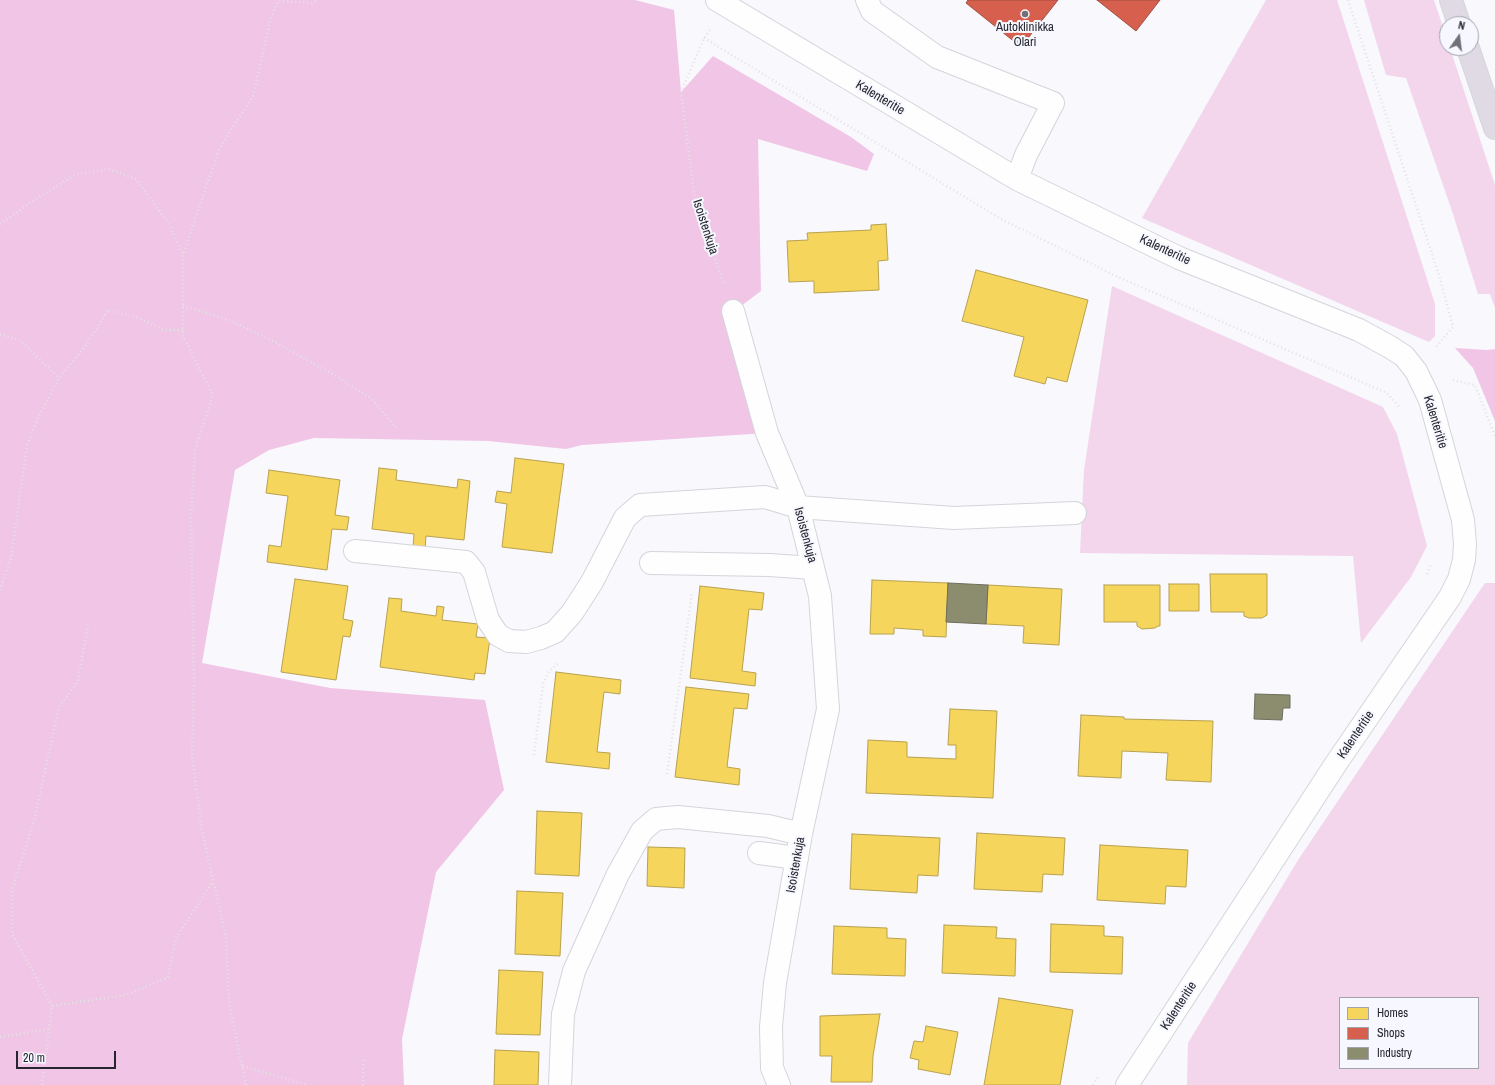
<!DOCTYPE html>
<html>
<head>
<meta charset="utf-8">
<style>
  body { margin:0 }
  #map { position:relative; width:1495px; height:1085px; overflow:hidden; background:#f8f8fd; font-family:"Archivo Narrow",sans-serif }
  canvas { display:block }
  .legend { position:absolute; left:1339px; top:997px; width:140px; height:72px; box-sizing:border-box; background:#f6f7ff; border:1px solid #a3a4ab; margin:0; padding:5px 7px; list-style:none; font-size:12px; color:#26272e }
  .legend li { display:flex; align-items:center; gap:8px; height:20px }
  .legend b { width:20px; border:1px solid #a3a4ab }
  .north { position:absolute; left:1439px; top:16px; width:40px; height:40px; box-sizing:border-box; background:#f6f7ff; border:1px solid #a3a4ab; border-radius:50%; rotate:14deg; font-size:11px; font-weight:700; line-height:16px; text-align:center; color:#26272e }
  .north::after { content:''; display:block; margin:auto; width:14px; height:18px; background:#707076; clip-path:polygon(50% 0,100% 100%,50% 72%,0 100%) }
  .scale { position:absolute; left:16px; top:1051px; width:100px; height:18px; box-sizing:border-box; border:2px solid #26272e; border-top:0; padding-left:5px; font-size:12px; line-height:14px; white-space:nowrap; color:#26272e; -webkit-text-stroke:3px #f6f7ff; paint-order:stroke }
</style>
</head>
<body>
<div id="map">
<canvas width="1495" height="1085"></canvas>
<ul class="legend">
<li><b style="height:11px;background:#f6d55c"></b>Homes</li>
<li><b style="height:11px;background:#d6604d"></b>Shops</li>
<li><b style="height:11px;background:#8c8c6e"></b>Industry</li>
</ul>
<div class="north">N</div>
<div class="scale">20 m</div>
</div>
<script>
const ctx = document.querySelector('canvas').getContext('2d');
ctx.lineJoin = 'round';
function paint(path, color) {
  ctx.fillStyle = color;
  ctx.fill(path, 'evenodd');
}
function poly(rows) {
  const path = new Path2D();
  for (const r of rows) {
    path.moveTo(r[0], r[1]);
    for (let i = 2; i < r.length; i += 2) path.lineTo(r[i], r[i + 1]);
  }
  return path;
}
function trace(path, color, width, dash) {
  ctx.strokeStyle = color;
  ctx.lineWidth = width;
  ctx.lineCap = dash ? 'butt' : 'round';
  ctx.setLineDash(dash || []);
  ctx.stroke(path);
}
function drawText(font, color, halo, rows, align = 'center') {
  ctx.font = font + ' "Archivo Narrow",sans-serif';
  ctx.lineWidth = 4;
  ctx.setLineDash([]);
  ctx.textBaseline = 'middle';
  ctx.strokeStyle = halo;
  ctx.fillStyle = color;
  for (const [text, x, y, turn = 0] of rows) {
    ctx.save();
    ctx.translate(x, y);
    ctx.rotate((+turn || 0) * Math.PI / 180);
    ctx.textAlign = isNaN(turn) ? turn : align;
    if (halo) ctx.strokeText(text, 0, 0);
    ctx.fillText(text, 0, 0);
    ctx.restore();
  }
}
paint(poly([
  [1266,0,1337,0,1435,304,1435,336,1429,342,1142,218],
  [1364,0,1434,0,1447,39,1447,48,1450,48,1495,185,1495,308,1490,294,1478,294,1452,211,1406,78,1386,75],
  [1112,286,1383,407,1397,434,1427,546,1411,577,1361,643,1353,556,1080,553,1084,470],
  [1485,583,1495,583,1495,1085,1187,1085,1188,1043,1298,860],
  [1340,998,1478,998,1478,1068,1340,1068]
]), '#f3d5ec');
paint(poly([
  [0,0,635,0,674,10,681,92,713,56,851,137,874,154,867,171,758,139,761,291,733,312,767,433,582,445,566,449,488,441,314,438,269,450,235,470,202,663,330,688,485,700,504,790,436,872,402,1039,404,1085,0,1085],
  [1455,348,1487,350,1495,349,1495,421,1473,368]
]), '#f1c5e6');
const homes = poly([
  [886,224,888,260,878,261,879,290,814,293,814,281,789,282,787,241,808,240,807,233,871,230,871,225,886,224],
  [976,270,1088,300,1067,382,1047,377,1045,384,1014,376,1024,337,962,321,976,270],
  [515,458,564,464,552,553,502,547,507,504,495,502,497,491,511,493,515,458],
  [379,468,397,470,396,480,457,488,458,479,470,481,464,540,426,536,425,549,413,548,414,534,372,529,379,468],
  [269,470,340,480,335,515,349,517,347,530,332,529,327,570,267,562,269,545,281,547,288,496,266,493,269,470],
  [1210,574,1267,574,1267,615,1262,618,1249,618,1244,616,1244,612,1211,612,1210,574],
  [295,579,348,586,343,619,353,621,350,637,343,636,336,680,281,672,295,579],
  [872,580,948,583,946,637,923,636,923,630,894,628,894,634,870,634,872,580],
  [1169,584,1199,584,1199,611,1169,611,1169,584],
  [988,585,1062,589,1059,645,1023,643,1024,626,986,624,988,585],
  [1104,585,1160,585,1160,626,1158,626,1155,628,1142,629,1137,626,1137,622,1104,622,1104,585],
  [700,586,764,593,762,610,749,609,742,671,756,673,755,686,690,678,700,586],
  [389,598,402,599,401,611,436,616,437,606,444,607,442,620,478,624,476,637,490,638,485,674,475,673,474,680,380,667,389,598],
  [556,672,621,680,620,694,604,692,597,752,610,753,609,769,546,762,556,672],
  [686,687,749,694,747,709,734,708,727,767,740,769,739,785,675,777,686,687],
  [950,709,997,711,993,798,866,793,868,740,907,742,907,757,956,759,956,745,948,745,950,709],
  [1081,715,1124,717,1124,719,1213,721,1211,782,1166,780,1168,753,1122,751,1121,778,1078,776,1081,715],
  [537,811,582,813,579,876,535,874,537,811],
  [977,833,1065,838,1063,875,1043,874,1042,892,974,889,977,833],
  [852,834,940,838,938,876,918,875,917,893,850,889,852,834],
  [1100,845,1188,850,1186,887,1166,886,1165,904,1097,900,1100,845],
  [648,847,685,848,684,888,647,886,648,847],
  [517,891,563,893,560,956,515,954,517,891],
  [1051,924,1104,926,1104,936,1123,937,1122,974,1050,972,1051,924],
  [944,925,997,927,996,938,1016,939,1015,976,942,973,944,925],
  [834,926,887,928,887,938,906,939,905,976,832,974,834,926],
  [499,970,543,972,540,1035,496,1034,499,970],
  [999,998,1073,1010,1060,1085,984,1085,999,998],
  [880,1014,873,1056,872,1082,831,1082,832,1056,820,1056,820,1016,880,1014],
  [926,1026,958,1032,950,1075,918,1069,919,1060,910,1058,914,1041,923,1042,926,1026],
  [495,1050,539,1052,538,1085,494,1085,495,1050]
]);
paint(homes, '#f6d55c');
trace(homes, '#b8a14e', 1);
const shops = poly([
  [968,0,1058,0,1021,47,966,3,968,0],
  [1097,0,1160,0,1136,31,1097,0]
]);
paint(shops, '#d6604d');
trace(shops, '#a14f44', 1);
const industry = poly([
  [948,583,988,585,986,624,946,622,948,583],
  [1255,694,1290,695,1290,708,1283,708,1282,720,1254,719,1255,694]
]);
paint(industry, '#8c8c6e');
trace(industry, '#6d6e5b', 1);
const minor = poly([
  [717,0,1017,179,1179,258,1359,330,1390,347,1404,356,1416,371,1430,400,1463,520,1465,544,1464,560,1459,579,1450,597,1335,765,1127,1085],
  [867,0,872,11,937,57,1053,103,1026,155,1017,179],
  [733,311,767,433,798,507,820,596,828,709,801,834,775,983,771,1027,772,1068,779,1085],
  [355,551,466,562,474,572,488,620,498,635,509,641,526,642,541,638,555,632,572,613,592,582,625,518,640,505,765,497,798,507,954,518,1075,513],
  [651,563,769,565,813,568],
  [759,853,797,858],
  [560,1085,563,1014,574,971,618,874,642,831,656,819,678,817,768,826,801,834]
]);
const highway = poly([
  [1451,0,1459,24],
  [1468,48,1495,128]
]);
trace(minor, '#d4d5db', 24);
trace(highway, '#d5d6d9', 24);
trace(poly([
  [1348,0,1439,275,1453,327,1435,348],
  [710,30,704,38,681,92,695,200,724,285],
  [704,38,1001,219,1118,277,1387,393,1400,408],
  [0,224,39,197,77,174,109,169,136,179,167,221,183,254],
  [183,306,229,320,275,342,336,376,372,399,398,430],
  [0,334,21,341,59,378],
  [1453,380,1475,385,1495,436],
  [1427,574,1431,564],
  [0,590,11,559,27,445,37,420,59,378,84,348,108,310,139,318,164,330,183,330],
  [534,755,543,684,549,671,559,663],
  [667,774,692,592],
  [52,1006,12,934,12,890,34,821,59,707,78,681,88,625],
  [0,1037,49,1029],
  [243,1066,307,1085],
  [42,1085,52,1006,126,995,168,977,176,938,213,881],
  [246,1085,229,1002,226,938,202,830,192,756,194,682,191,516,195,449,213,395,183,336,183,255,220,147,253,96,270,21,278,1,312,3,318,0],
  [363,1085,363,1059],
  [1093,1085,1098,1077]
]), '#e3e3e4', 2.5, [1, 3]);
trace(minor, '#fefeff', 22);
trace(highway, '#e0dae5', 22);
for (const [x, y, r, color] of [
  [1025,14,4,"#707076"]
]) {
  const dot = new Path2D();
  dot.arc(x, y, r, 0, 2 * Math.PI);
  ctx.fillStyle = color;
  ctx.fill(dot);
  trace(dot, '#f6f7ff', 1.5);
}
drawText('13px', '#26272e', '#f6f7ff', [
  ["Autoklinikka",1025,28],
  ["Olari",1025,43]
]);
drawText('13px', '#26272e', '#f6f7ff', [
  ["Kalenteritie",880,98,31],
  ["Isoistenkuja",705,227,72],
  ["Kalenteritie",1165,250,25],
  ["Kalenteritie",1435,422,73],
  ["Isoistenkuja",805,535,75],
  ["Kalenteritie",1356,735,-56],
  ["Isoistenkuja",796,865,-80],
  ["Kalenteritie",1179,1006,-57]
]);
</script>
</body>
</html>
